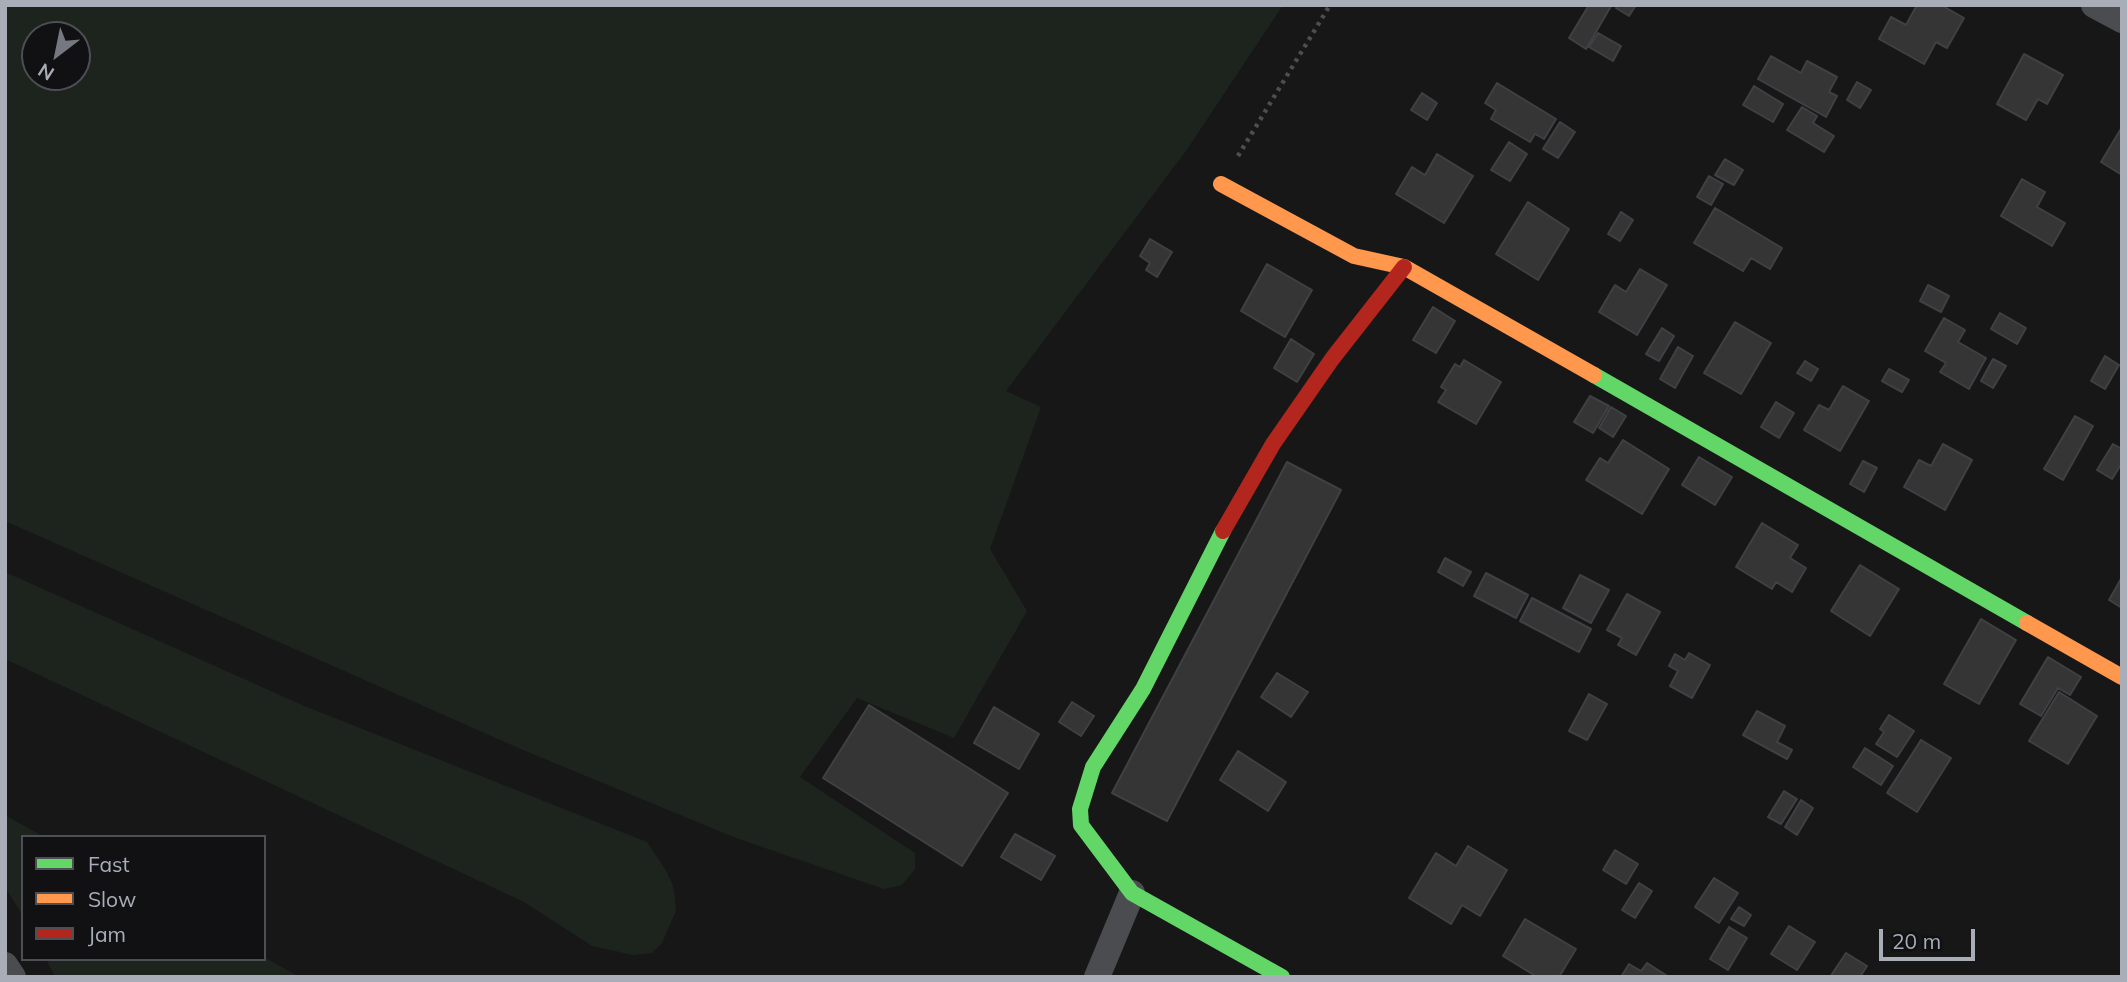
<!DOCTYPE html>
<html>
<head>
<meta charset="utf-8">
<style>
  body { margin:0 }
  #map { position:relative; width:2127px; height:982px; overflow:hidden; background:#171717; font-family:Mulish,sans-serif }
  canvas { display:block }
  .frame { position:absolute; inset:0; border:7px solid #a8adb8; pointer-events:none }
  .legend { position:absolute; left:21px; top:835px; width:245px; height:126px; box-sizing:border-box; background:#111113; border:2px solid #4d4f55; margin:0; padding:9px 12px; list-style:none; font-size:21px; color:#a8adb8 }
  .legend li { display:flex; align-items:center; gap:14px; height:35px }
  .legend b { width:35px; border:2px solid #4d4f55 }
  .north { position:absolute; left:21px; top:21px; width:70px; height:70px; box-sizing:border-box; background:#111113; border:2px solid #4d4f55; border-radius:50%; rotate:212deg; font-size:19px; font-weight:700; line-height:28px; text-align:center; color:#a8adb8 }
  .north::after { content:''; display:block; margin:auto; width:24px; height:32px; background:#757880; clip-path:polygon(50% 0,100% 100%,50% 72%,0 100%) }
  .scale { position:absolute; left:1879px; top:929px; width:96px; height:32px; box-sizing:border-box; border:4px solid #a8adb8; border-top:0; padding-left:9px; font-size:21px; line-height:24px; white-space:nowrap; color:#a8adb8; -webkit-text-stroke:5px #111113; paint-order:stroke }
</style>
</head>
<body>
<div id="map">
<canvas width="2127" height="982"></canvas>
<div class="frame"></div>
<ul class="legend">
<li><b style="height:9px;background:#63d668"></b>Fast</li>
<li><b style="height:9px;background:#ff974d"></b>Slow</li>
<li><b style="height:9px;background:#b3261e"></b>Jam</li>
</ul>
<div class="north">N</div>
<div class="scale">20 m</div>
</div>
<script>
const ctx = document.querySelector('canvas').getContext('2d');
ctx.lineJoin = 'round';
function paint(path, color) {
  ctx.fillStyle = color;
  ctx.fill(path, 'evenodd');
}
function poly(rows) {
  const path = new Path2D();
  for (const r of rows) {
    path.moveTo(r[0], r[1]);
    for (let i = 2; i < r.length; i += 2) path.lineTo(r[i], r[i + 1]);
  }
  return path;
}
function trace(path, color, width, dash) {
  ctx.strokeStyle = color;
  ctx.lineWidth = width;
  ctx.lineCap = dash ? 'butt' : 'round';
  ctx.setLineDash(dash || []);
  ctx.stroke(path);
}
paint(poly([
  [5,5,1283,5,1188,148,1006,391,1041,407,990,549,1027,611,954,738,857,698,800,777,915,853,915,869,902,885,884,889,736,838,523,750,5,521],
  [35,35,77,35,77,77,35,77],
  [5,572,302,705,647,842,665,869,672,883,675,897,676,911,662,943,652,953,633,955,592,946,524,902,5,659],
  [5,815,44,837,23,837,23,916,5,887],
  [264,957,300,977,55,977,46,959,264,959]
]), '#1d241e');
const building = poly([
  [1589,5,1611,6,1586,49,1569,38,1589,5],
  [1617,5,1636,5,1629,16,1616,8,1617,5],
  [1917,5,1941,5,1964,18,1947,48,1936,42,1924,64,1879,39,1891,17,1906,25,1917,5],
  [1598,33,1621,46,1613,61,1589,47,1598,33],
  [2024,54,2063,75,2047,104,2038,99,2026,120,1997,104,2024,54],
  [1771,56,1801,73,1807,61,1837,77,1829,92,1837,96,1826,117,1758,79,1771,56],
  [1857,82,1871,90,1860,108,1847,100,1857,82],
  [1497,83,1556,119,1544,139,1535,134,1530,142,1491,119,1496,110,1485,103,1497,83],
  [1754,86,1783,104,1773,122,1743,105,1754,86],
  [1422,93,1437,103,1427,120,1411,110,1422,93],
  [1802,107,1817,116,1813,123,1834,136,1824,152,1787,130,1802,107],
  [1560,122,1575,132,1558,158,1543,149,1560,122],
  [2122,127,2122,175,2101,162,2122,127],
  [1509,142,1527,154,1510,181,1491,170,1509,142],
  [1437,154,1473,176,1444,223,1396,194,1412,167,1425,175,1437,154],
  [1725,159,1743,170,1734,185,1715,175,1725,159],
  [1709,176,1723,184,1711,205,1697,197,1709,176],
  [2022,179,2045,192,2037,207,2065,223,2052,246,2001,216,2022,179],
  [1528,202,1569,229,1538,280,1496,254,1528,202],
  [1715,208,1782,248,1770,269,1751,258,1743,271,1694,243,1715,208],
  [1621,212,1633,220,1620,241,1608,234,1621,212],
  [1150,239,1172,252,1157,277,1146,270,1150,263,1140,256,1150,239],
  [1267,264,1312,290,1285,337,1241,311,1267,264],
  [1640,269,1667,285,1637,335,1599,312,1615,285,1626,292,1640,269],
  [1928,285,1949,296,1941,312,1920,301,1928,285],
  [1433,307,1455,321,1436,353,1413,340,1433,307],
  [2000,313,2026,328,2017,344,1991,329,2000,313],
  [1944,318,1965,330,1958,342,1986,358,1969,389,1940,372,1946,363,1925,351,1944,318],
  [1735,322,1771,343,1741,394,1704,373,1735,322],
  [1662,328,1674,336,1659,361,1646,354,1662,328],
  [1291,339,1314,354,1297,382,1274,368,1291,339],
  [1678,347,1693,356,1675,388,1660,379,1678,347],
  [2105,356,2119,365,2105,389,2091,381,2105,356],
  [1993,359,2006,366,1993,388,1981,381,1993,359],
  [1464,360,1501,382,1476,424,1438,402,1446,390,1441,387,1455,364,1460,367,1464,360],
  [1805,361,1818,369,1811,381,1797,373,1805,361],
  [1889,369,1909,380,1902,392,1882,381,1889,369],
  [1843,386,1869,401,1840,451,1804,430,1819,405,1829,410,1843,386],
  [1590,396,1609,406,1593,433,1574,422,1590,396],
  [1776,402,1794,413,1779,438,1761,427,1776,402],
  [1611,407,1626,416,1613,437,1599,428,1611,407],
  [2075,416,2093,426,2063,480,2044,469,2075,416],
  [1623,440,1669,469,1642,514,1586,480,1600,458,1608,463,1623,440],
  [1943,444,1972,460,1945,510,1904,487,1919,460,1931,466,1943,444],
  [2113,444,2122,449,2122,463,2112,479,2097,470,2113,444],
  [1699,457,1732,477,1715,505,1682,485,1699,457],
  [1863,461,1877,468,1864,492,1850,484,1863,461],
  [1287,462,1341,490,1167,821,1112,793,1287,462],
  [1762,523,1798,545,1790,558,1806,568,1792,592,1776,582,1772,589,1736,567,1762,523],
  [1445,558,1471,572,1463,586,1438,572,1445,558],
  [1860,565,1899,589,1870,636,1831,611,1860,565],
  [1486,573,1528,595,1516,618,1474,596,1486,573],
  [1580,575,1609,590,1591,623,1563,608,1580,575],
  [2122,577,2122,608,2109,600,2122,577],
  [1627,594,1660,612,1636,655,1618,645,1622,638,1607,630,1627,594],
  [1532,598,1591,629,1579,652,1520,621,1532,598],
  [1981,619,2016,640,1979,704,1944,684,1981,619],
  [1689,653,1710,665,1692,698,1670,686,1678,671,1669,666,1675,654,1685,660,1689,653],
  [2048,657,2081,677,2070,695,2058,688,2041,716,2020,704,2048,657],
  [1277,673,1308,692,1291,717,1261,697,1277,673],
  [2059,692,2097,716,2068,764,2029,741,2059,692],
  [1589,694,1607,704,1587,740,1569,731,1589,694],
  [1072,702,1094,716,1081,736,1059,722,1072,702],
  [869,705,1008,793,962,866,823,778,869,705],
  [994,707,1039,734,1019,769,974,743,994,707],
  [1757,711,1785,726,1777,742,1792,750,1787,759,1743,735,1757,711],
  [1889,715,1914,731,1897,757,1876,744,1884,732,1880,729,1889,715],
  [1921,740,1951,758,1917,812,1887,793,1921,740],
  [1865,748,1893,766,1881,785,1853,767,1865,748],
  [1238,751,1286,782,1268,811,1220,780,1238,751],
  [1784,791,1797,799,1781,824,1768,817,1784,791],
  [1801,800,1813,808,1797,835,1785,827,1801,800],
  [1015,834,1055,856,1041,880,1001,857,1015,834],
  [1468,846,1507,870,1480,916,1462,905,1451,924,1409,898,1436,853,1456,866,1468,846],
  [1615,850,1638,864,1626,884,1603,870,1615,850],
  [1714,878,1738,893,1719,923,1695,907,1714,878],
  [1639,883,1652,891,1635,918,1622,910,1639,883],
  [1739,907,1751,915,1744,926,1731,919,1739,907],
  [1525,919,1576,949,1559,977,1537,977,1503,956,1525,919],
  [1789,926,1815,942,1797,970,1771,954,1789,926],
  [1729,927,1747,938,1728,970,1710,959,1729,927],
  [1846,953,1867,966,1860,977,1830,977,1846,953],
  [1647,963,1669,977,1621,977,1629,964,1641,971,1647,963]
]);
paint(building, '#353536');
trace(building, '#3f4043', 2);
trace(poly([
  [1238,156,1330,5]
]), '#4d4e52', 4.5, [3.5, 5]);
trace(poly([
  [2094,5,2122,20],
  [5,965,13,977],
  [1097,977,1132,893]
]), '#4b4c50', 26);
trace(poly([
  [1594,375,2027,623],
  [1223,531,1143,689,1093,767,1080,809,1081,825,1132,893,1282,977]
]), '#63d668', 16);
trace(poly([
  [1221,184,1354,256,1404,267,1594,375],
  [2027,623,2122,677]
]), '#ff974d', 16);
trace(poly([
  [1223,531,1273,444,1332,359,1404,267]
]), '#b3261e', 16);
</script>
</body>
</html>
